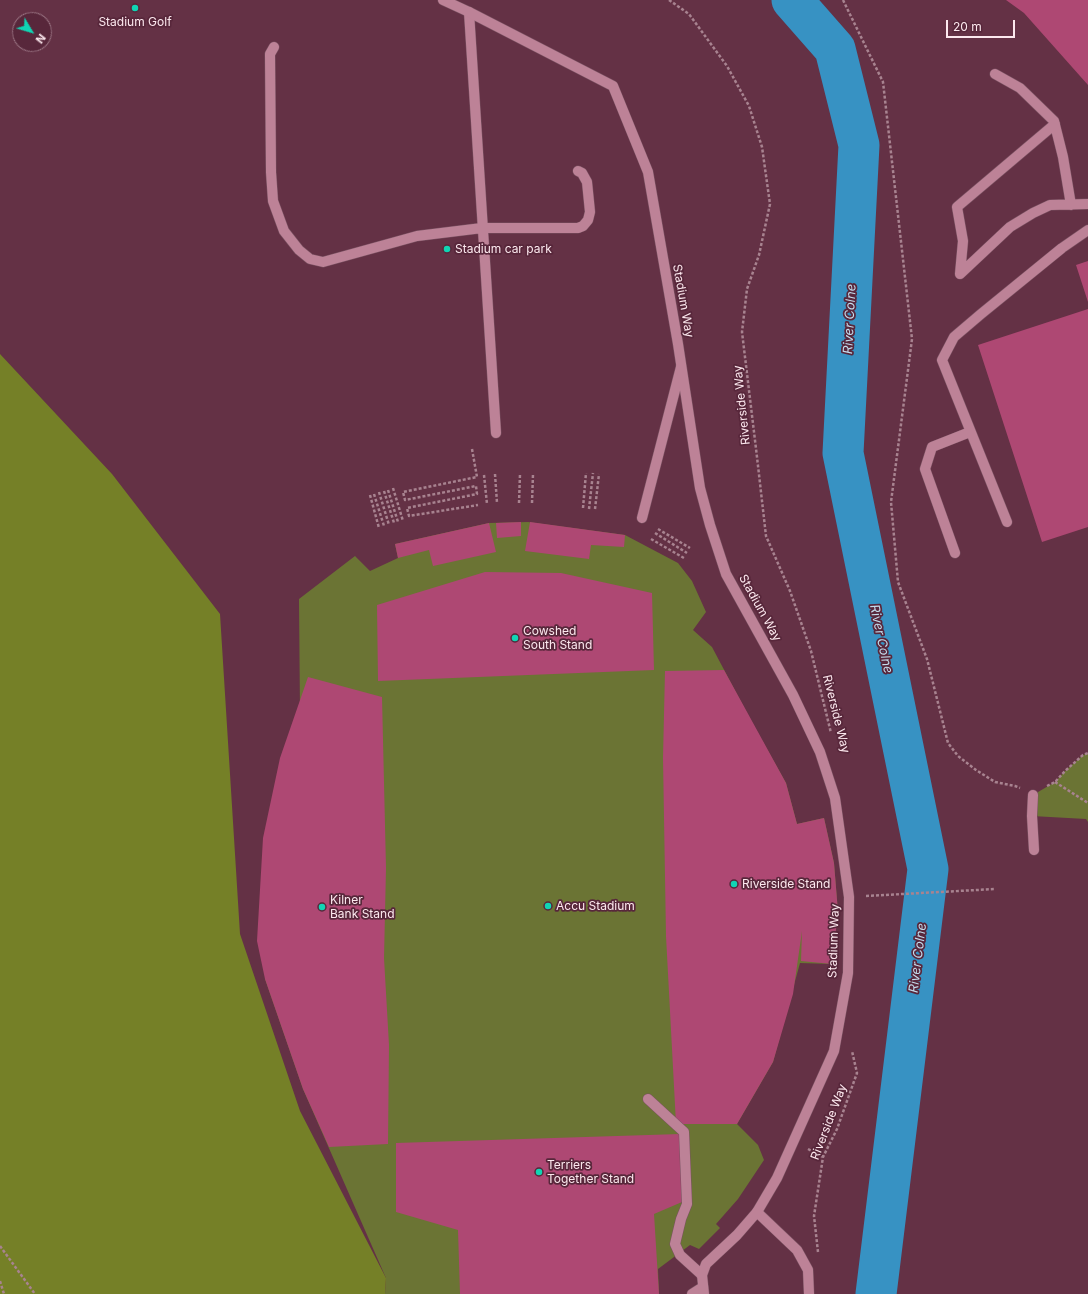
<!DOCTYPE html>
<html>
<head>
<meta charset="utf-8">
<style>
  body { margin:0 }
  #map { position:relative; width:1088px; height:1294px; overflow:hidden; background:#643145; font-family:Inter,sans-serif }
  canvas { display:block }
  .north { position:absolute; left:12px; top:12px; width:40px; height:40px; box-sizing:border-box; background:#58273b; border:1px solid #9a7483; border-radius:50%; rotate:128deg; font-size:11px; font-weight:700; line-height:16px; text-align:center; color:#fce8ee }
  .north::after { content:''; display:block; margin:auto; width:14px; height:18px; background:#10d5b4; clip-path:polygon(50% 0,100% 100%,50% 72%,0 100%) }
  .scale { position:absolute; left:946px; top:20px; width:69px; height:18px; box-sizing:border-box; border:2px solid #fce8ee; border-top:0; padding-left:5px; font-size:12px; line-height:14px; white-space:nowrap; color:#fce8ee; -webkit-text-stroke:3px #58273b; paint-order:stroke }
</style>
</head>
<body>
<div id="map">
<canvas width="1088" height="1294"></canvas>
<div class="north">N</div>
<div class="scale">20 m</div>
</div>
<script>
const ctx = document.querySelector('canvas').getContext('2d');
ctx.lineJoin = 'round';
function paint(path, color) {
  ctx.fillStyle = color;
  ctx.fill(path, 'evenodd');
}
function poly(rows) {
  const path = new Path2D();
  for (const r of rows) {
    path.moveTo(r[0], r[1]);
    for (let i = 2; i < r.length; i += 2) path.lineTo(r[i], r[i + 1]);
  }
  return path;
}
function trace(path, color, width, dash) {
  ctx.strokeStyle = color;
  ctx.lineWidth = width;
  ctx.lineCap = dash ? 'butt' : 'round';
  ctx.setLineDash(dash || []);
  ctx.stroke(path);
}
function drawText(font, color, halo, rows, align = 'center') {
  ctx.font = font + ' Inter,sans-serif';
  ctx.lineWidth = 3.5;
  ctx.setLineDash([]);
  ctx.textBaseline = 'middle';
  ctx.strokeStyle = halo;
  ctx.fillStyle = color;
  for (const [text, x, y, turn = 0] of rows) {
    ctx.save();
    ctx.translate(x, y);
    ctx.rotate((+turn || 0) * Math.PI / 180);
    ctx.textAlign = isNaN(turn) ? turn : align;
    if (halo) ctx.strokeText(text, 0, 0);
    ctx.fillText(text, 0, 0);
    ctx.restore();
  }
}
paint(poly([
  [528,522,625,535,678,563,692,581,706,612,693,630,712,647,749,717,786,783,797,824,824,818,834,863,838,912,832,964,800,963,773,1062,737,1124,758,1145,764,1160,738,1199,716,1224,720,1228,699,1249,690,1245,658,1269,659,1294,385,1294,386,1278,303,1089,265,979,300,712,299,599,355,556,370,571,398,558,395,544,489,523],
  [1088,753,1088,822,1086,819,1032,816,1033,795,1055,782,1065,771,1083,755]
]), '#6b7434');
paint(poly([
  [0,354,112,474,220,614,240,934,300,1111,386,1278,385,1294,0,1294]
]), '#758027');
trace(poly([
  [792,0,835,49,859,145,843,453,928,869,876,1294]
]), '#3792c3', 41);
paint(poly([
  [1006,0,1088,0,1088,85,1024,13],
  [1088,261,1088,302,1076,265],
  [1088,309,1088,527,1042,542,978,345],
  [521,522,521,536,497,538,496,523],
  [530,522,625,535,624,547,591,545,589,559,525,551],
  [489,523,496,552,433,566,429,550,398,558,395,544],
  [485,572,561,573,652,593,654,670,378,681,377,605],
  [724,670,786,783,797,824,824,818,834,863,838,912,832,964,801,961,802,931,793,994,773,1062,737,1124,676,1124,666,936,663,758,665,671],
  [308,677,382,697,386,868,384,958,389,1045,388,1144,329,1147,303,1089,265,979,257,941,263,838,280,758],
  [680,1134,682,1202,654,1214,659,1294,460,1294,458,1230,396,1212,396,1143]
]), '#ae4873');
const lane = poly([
  [469,12,496,433],
  [274,47,270,54,271,172,273,201,284,231,299,250,310,259,323,262,417,236,482,228,578,228,583,226,588,220,590,212,587,182,582,173,578,171],
  [995,74,1020,88,1054,121,1063,157,1071,205],
  [960,274,963,241,957,207,1055,124],
  [960,274,1010,227,1033,213,1050,205,1088,204],
  [642,518,681,367],
  [1007,522,942,360,954,337,981,314,1062,248,1088,230],
  [955,553,925,469,932,447,970,432],
  [648,1099,684,1132,687,1204,681,1219,675,1244,680,1255,702,1275],
  [757,1212,797,1250,808,1270,809,1294],
  [692,1294,703,1287]
]);
const street = poly([
  [443,0,469,12,613,86,648,172,678,344,700,488,710,525,726,574,793,695,820,752,835,798,849,897,848,973,834,1051,777,1178,757,1212,737,1235,706,1264,702,1275,704,1294],
  [1033,795,1032,816,1034,850]
]);
trace(lane, '#7a5262', 11);
trace(street, '#7a5262', 11);
trace(poly([
  [669,0,689,14,727,66,749,106,762,147,770,204,759,255,747,289,742,332,757,457,766,536,790,591,811,651,831,733],
  [843,0,883,82,912,339,891,502,898,582,927,659,948,743,958,756,976,770,995,782,1015,786,1020,788],
  [472,449,477,477,403,492,405,500,476,486,477,494,407,508,409,516,478,505],
  [495,474,497,503],
  [484,475,487,504],
  [393,488,403,521],
  [388,490,398,522],
  [384,491,394,523],
  [379,492,389,525],
  [374,494,384,526],
  [370,495,379,528],
  [519,503,520,474],
  [532,503,533,474],
  [583,508,586,473],
  [589,509,593,473],
  [595,509,599,474],
  [658,529,690,548],
  [655,533,687,553],
  [651,539,684,558],
  [1055,782,1088,803],
  [1047,786,1055,782,1065,771,1083,755,1088,753],
  [866,896,995,889],
  [808,1149,823,1157],
  [0,1246,35,1294],
  [818,1252,814,1216,823,1157,837,1129,857,1073,852,1051],
  [0,1281,4,1294]
]), '#a88390', 2.5, [3, 2]);
trace(lane, '#bd8297', 10);
trace(street, '#bd8297', 10);
for (const [x, y, r, color] of [
  [135,8,4,"#10d5b4"],
  [447,249,4,"#10d5b4"],
  [515,638,4,"#10d5b4"],
  [734,884,4,"#10d5b4"],
  [548,906,4,"#10d5b4"],
  [322,907,4,"#10d5b4"],
  [539,1172,4,"#10d5b4"]
]) {
  const dot = new Path2D();
  dot.arc(x, y, r, 0, 2 * Math.PI);
  ctx.fillStyle = color;
  ctx.fill(dot);
  trace(dot, '#58273b', 1.5);
}
drawText('12px', '#fce8ee', '#58273b', [
  ["Stadium Golf",135,22,"center"],
  ["Stadium car park",455,249],
  ["Cowshed",523,631],
  ["South Stand",523,645],
  ["Riverside Stand",742,884],
  ["Kilner",330,900],
  ["Bank Stand",330,914],
  ["Accu Stadium",556,906],
  ["Terriers",547,1165],
  ["Together Stand",547,1179]
], 'left');
drawText('12px', '#fce8ee', '#58273b', [
  ["Stadium Way",683,301,80],
  ["Riverside Way",742,405,-96],
  ["Stadium Way",760,608,61],
  ["Riverside Way",836,714,76],
  ["Stadium Way",834,941,-88],
  ["Riverside Way",829,1122,-69]
]);
drawText('italic 13px', '#c4dcec', '#58273b', [
  ["River Colne",850,319,-87],
  ["River Colne",881,639,78],
  ["River Colne",918,958,-83]
]);
</script>
</body>
</html>
